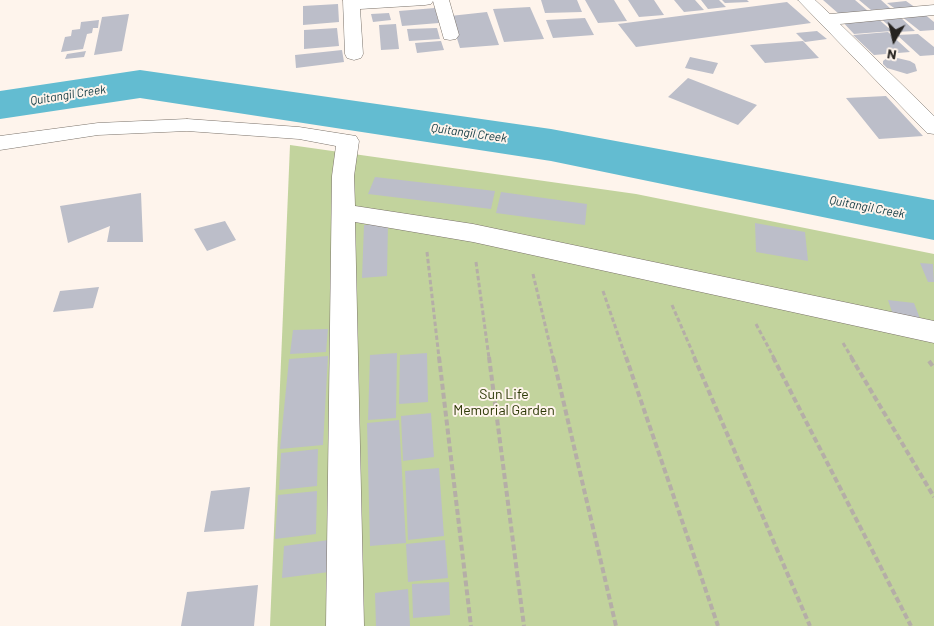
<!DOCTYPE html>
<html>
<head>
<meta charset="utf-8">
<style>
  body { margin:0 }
  #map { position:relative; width:934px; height:626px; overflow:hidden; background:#fef4ec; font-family:Barlow,sans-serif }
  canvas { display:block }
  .north { position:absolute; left:869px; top:15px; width:50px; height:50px; -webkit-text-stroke:4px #fef4ec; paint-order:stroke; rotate:189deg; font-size:14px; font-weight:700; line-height:20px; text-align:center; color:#262320 }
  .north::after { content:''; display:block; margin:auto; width:18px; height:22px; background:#262320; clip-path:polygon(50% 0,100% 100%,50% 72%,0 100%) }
</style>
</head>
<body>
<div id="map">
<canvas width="934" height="626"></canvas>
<div class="north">N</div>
</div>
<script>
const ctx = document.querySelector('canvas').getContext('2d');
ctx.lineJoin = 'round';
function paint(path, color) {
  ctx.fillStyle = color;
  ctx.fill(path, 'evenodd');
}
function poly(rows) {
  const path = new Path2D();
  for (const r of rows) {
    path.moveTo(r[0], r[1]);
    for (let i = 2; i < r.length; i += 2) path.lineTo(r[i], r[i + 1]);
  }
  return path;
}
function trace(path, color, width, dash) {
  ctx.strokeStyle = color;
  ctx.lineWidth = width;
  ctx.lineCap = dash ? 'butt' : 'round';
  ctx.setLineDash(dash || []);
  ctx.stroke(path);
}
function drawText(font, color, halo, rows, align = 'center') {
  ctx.font = font + ' Barlow,sans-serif';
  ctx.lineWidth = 4;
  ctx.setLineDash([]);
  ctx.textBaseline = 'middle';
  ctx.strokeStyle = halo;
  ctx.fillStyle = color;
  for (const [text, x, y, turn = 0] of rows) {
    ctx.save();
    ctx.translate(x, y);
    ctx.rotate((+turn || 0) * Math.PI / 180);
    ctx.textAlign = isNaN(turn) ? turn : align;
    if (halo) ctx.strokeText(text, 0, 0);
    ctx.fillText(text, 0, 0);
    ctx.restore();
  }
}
paint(poly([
  [290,145,636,194,934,254,934,626,270,626]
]), '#c2d39d');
paint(poly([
  [140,70,551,129,934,200,934,240,551,161,140,98,0,119,0,91,140,70]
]), '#63bcd1');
paint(poly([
  [541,0,577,0,582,12,545,13],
  [585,0,614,0,627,21,598,23],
  [628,0,654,0,664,15,639,17],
  [674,0,695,0,704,10,684,12],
  [701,0,719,0,726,7,708,9],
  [722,0,747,0,749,2,725,3],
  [823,0,855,0,868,11,839,14],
  [859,0,881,0,891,9,871,10],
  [906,1,916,8,897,10,887,3],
  [787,2,811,23,636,47,618,24],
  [338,4,339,22,303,25,303,6],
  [530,7,544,39,504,42,493,9],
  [435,8,439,23,402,26,399,11],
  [487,12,499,45,460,48,450,16],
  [389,13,391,20,373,22,371,14],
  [923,13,934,22,934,30,920,31,901,16],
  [129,14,122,51,94,55,102,17],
  [898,15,915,31,896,32,879,17],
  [876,17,892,31,854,34,840,19,858,18,863,22,865,22,860,18],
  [585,18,594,35,553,38,546,20],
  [99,20,98,28,93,28,92,33,87,34,83,49,61,52,65,37,71,36,72,30,80,29,81,22],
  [396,24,399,49,381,50,379,25],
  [337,28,339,46,304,49,304,30],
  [437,28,440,39,409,41,407,29],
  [817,31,827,39,805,42,796,33],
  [888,32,910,52,874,55,853,35],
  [918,34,934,47,934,55,920,56,897,35],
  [441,41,444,50,417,53,415,43],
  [803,41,819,58,765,63,750,45],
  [342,50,344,62,296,68,295,55],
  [86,51,84,57,65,59,67,54],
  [690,57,718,63,713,74,685,68],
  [893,57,910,61,915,64,917,71,907,74,887,68,883,64,883,61,887,58],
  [688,78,757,105,738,125,668,97],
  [886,96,923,136,879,139,846,98],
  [375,177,495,191,491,209,368,194],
  [501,192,587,204,585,225,496,213],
  [141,193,143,242,107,242,110,226,68,243,60,206],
  [225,221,236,240,207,251,194,229],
  [755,223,805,232,808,261,756,252],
  [388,224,387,276,362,278,364,225],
  [920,263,933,264,934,282,928,282],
  [99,287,93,308,53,312,60,291],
  [888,300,914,303,921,321,894,318],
  [328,329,326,352,290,354,293,330],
  [397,353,396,418,368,420,370,355],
  [427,353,428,402,399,404,400,355],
  [328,356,323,445,280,449,289,359],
  [431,413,434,457,403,461,401,416],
  [399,420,406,543,370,546,367,423],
  [318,449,317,486,279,490,281,453],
  [439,468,444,536,408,540,405,471],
  [250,487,244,529,204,532,211,491],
  [317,491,316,534,275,539,278,495],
  [329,540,329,572,282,578,284,546],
  [445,540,448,578,408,582,406,544],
  [449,582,450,615,413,618,412,584],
  [258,585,254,626,181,626,187,592],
  [408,589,410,626,376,626,375,593]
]), '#bcbec9');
const minor = poly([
  [343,0,449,0,459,35,456,39,450,40,444,39,433,1,431,4,425,5,360,9,363,54,361,58,354,60,347,58,345,54,343,0],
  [798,0,815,0,830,14,934,5,934,15,840,24,934,116,934,134,927,133,798,0],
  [187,119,299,127,356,136,359,141,354,176,355,206,473,224,934,321,934,343,473,242,355,222,364,626,326,626,332,176,336,146,299,139,187,131,98,135,0,150,0,136,98,123,187,119]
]);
trace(minor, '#7b736b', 1);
trace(poly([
  [427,252,439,358],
  [476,262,489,358],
  [533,274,553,358],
  [603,291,626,358],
  [672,305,695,358],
  [756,324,774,358],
  [843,343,852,358]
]), '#b5aea7', 3, [4.5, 2.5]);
trace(poly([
  [439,357,471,626],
  [489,357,524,626],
  [553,357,616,626],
  [626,357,718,626],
  [694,357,810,626],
  [773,357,911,626],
  [851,357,934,497],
  [929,361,934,368]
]), '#b5aea7', 4, [6, 3]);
paint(minor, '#fff');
drawText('italic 12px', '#0e3841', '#fef4ec', [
  ["Quitangil Creek",68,95,-9],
  ["Quitangil Creek",469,133,8],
  ["Quitangil Creek",867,207,11]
]);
drawText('14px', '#2c3805', '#fef4ec', [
  ["Sun Life",504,394],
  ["Memorial Garden",504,410]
]);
</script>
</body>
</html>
